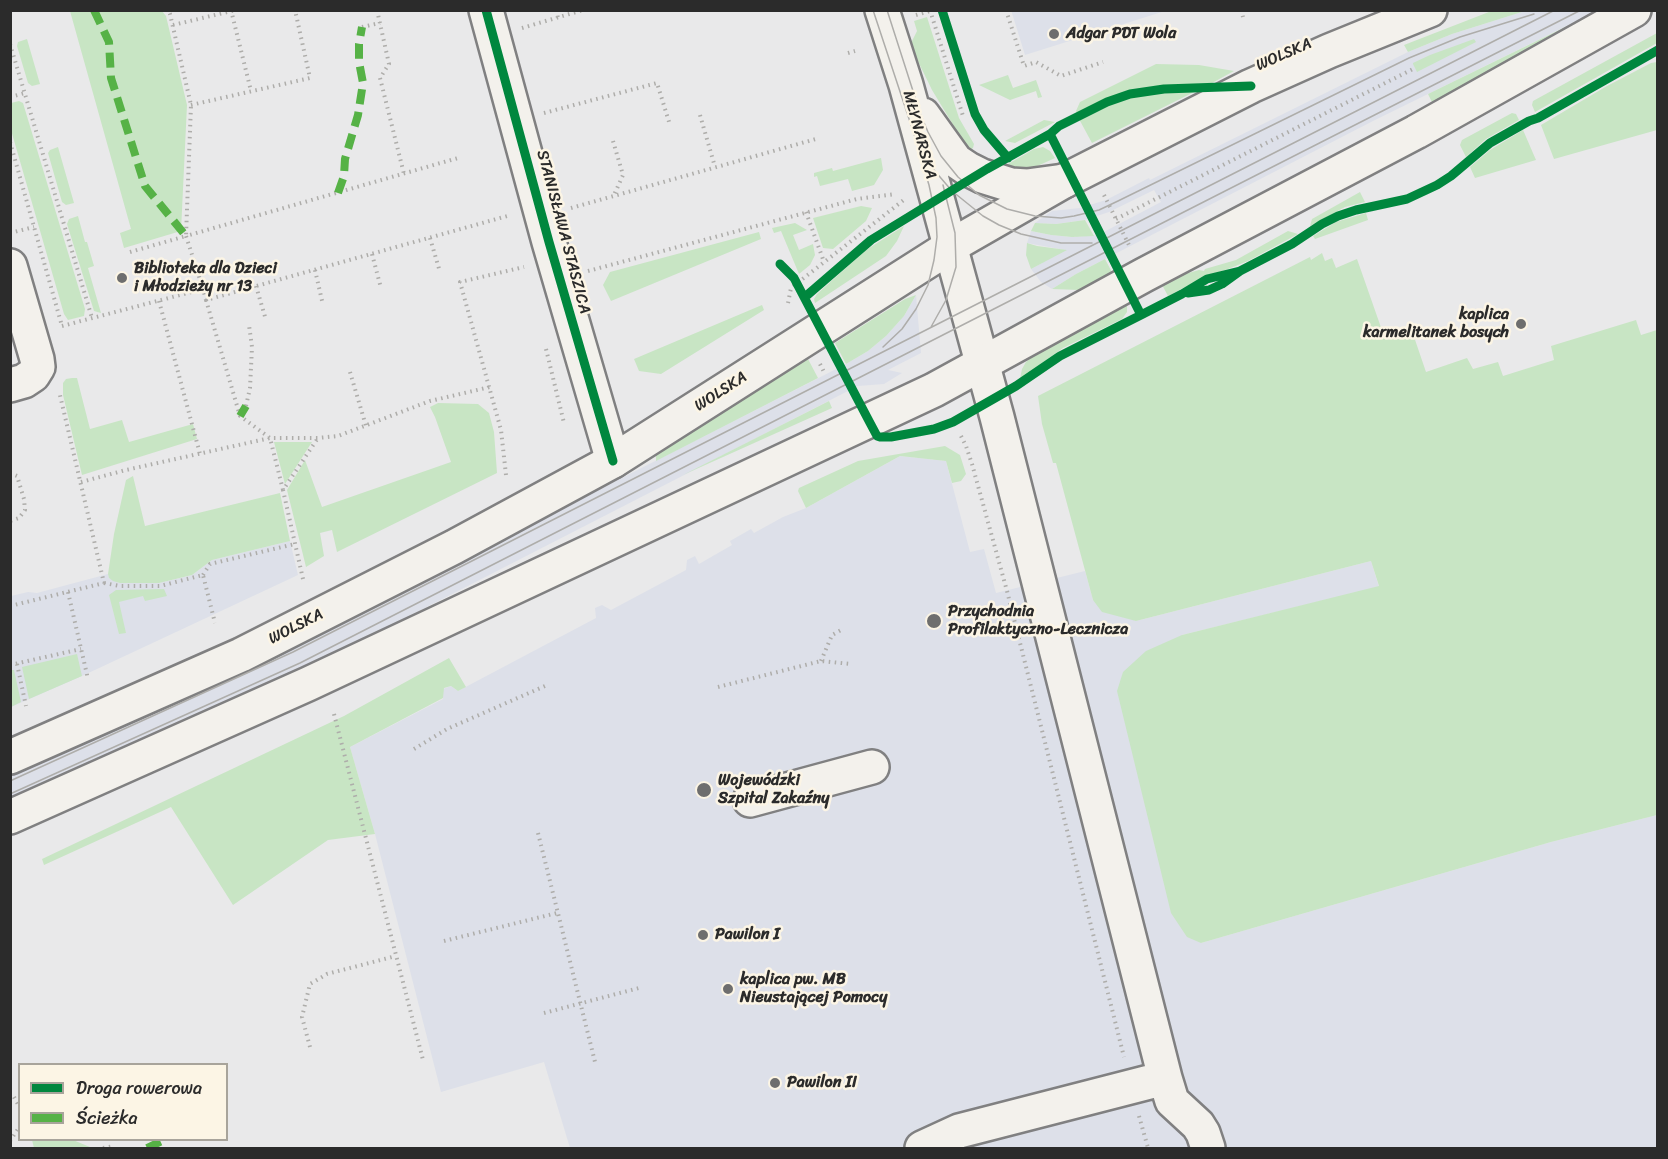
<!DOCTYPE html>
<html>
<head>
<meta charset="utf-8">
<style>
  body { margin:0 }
  #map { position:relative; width:1668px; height:1159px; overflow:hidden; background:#e9e9ea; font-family:Sriracha,sans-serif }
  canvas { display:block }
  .frame { position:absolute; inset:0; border:12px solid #2b2b2b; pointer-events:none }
  .legend { position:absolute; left:18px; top:1063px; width:210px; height:78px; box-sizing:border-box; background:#fcf5e5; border:2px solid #a8a49b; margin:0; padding:8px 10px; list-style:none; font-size:18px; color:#2b2b2b }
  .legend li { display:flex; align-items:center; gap:12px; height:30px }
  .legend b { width:30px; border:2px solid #a8a49b }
</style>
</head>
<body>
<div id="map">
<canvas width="1668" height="1159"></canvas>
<div class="frame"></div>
<ul class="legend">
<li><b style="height:8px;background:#00873e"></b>Droga rowerowa</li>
<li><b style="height:8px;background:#56b246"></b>Ścieżka</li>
</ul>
</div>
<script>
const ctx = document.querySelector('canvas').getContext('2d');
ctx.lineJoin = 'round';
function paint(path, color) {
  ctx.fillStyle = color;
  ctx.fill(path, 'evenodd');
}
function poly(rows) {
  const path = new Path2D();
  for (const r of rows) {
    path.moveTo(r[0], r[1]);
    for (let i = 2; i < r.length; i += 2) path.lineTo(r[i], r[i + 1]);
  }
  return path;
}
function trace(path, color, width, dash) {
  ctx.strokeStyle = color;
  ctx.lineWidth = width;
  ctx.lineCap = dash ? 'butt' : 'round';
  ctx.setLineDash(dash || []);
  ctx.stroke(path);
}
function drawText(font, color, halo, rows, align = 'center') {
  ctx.font = font + ' Sriracha,sans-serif';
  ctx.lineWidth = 5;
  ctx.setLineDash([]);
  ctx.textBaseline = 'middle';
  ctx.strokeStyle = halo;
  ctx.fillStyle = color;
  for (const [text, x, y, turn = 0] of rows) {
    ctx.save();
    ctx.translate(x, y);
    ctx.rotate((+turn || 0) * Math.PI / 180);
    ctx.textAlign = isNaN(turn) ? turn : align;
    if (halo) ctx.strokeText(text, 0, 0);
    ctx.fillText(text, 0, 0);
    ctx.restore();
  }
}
paint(poly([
  [1011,10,1165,10,1165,11,1025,55],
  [1525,11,1597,11,1373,121,1173,224,1076,274,1052,289,1041,282,1031,269,1065,250,1027,243,1031,231,1051,235,1072,237,1098,235,1161,202,1154,190,1109,212,1085,220,1056,224,1035,223,1052,211,1080,208,1106,200,1149,178,1150,180,1408,52,1452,34],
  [916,295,921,353,888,370,902,373,884,384,858,386,846,392,302,671,11,801,10,774,258,663,846,364,868,351,886,336,904,316],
  [900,456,946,461,970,552,984,549,996,593,1085,571,1093,600,1136,621,1371,561,1379,587,1182,635,1201,943,1551,842,1657,815,1657,1148,570,1148,544,1062,441,1092,375,834,350,747,443,699,443,689,451,686,458,691,596,618,595,608,602,605,611,610,686,570,687,560,695,556,699,564,732,545,730,541,751,529,754,533,783,517,806,508],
  [290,541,298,575,82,676,11,707,11,596,28,592,37,593,108,574,109,578,120,583,159,583,192,575,212,560]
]), '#dde0e9');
paint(poly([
  [1494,10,1525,11,1452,34,1408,52,1404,45],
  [70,11,162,11,166,16,187,105,181,231,124,248,120,233,131,229],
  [1598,11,1518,54,1433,104,1428,94],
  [927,17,959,118,974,144,973,148,969,151,932,90,911,47,911,43,917,31,914,21],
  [1657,33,1657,43,1535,112,1532,105,1533,101],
  [27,39,40,84,32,86,28,83,17,46,18,42],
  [1474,39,1476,42,1417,72,1413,64,1413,63,1430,55],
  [1657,62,1657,130,1554,159,1541,125,1607,86,1651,63],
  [1156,64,1199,65,1234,71,1212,83,1150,87,1127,91,1106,99,1077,113,1076,111,1080,102],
  [1008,75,1013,88,1036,80,1042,97,1038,98,1036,91,1010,100,979,85],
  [1196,91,1092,143,1079,119,1109,104,1132,96,1155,93],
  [19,101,23,103,85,309,84,316,68,320,64,314,11,130,11,103],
  [1512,113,1516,114,1519,120,1486,139,1466,157,1460,145,1462,140],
  [1044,120,1055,122,1015,143,1005,141],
  [1523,130,1536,160,1475,178,1470,167,1490,150],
  [58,147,74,203,66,205,62,202,48,153,50,150],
  [1043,147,1050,151,1055,158,1022,173,996,171,1034,149],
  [881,158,883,170,874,185,852,191,848,179,820,186,817,176,814,177,814,173,832,168,833,171],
  [1360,192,1365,202,1345,207,1310,226,1312,219],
  [861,206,872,208,866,221,833,249,823,248,813,218],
  [1366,213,1368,220,1315,239,1313,236,1336,222],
  [78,216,85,242,87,242,94,266,88,268,101,313,94,311,67,224,69,219],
  [1085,220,1094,236,1072,237,1051,235,1031,231,1035,223,1056,224],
  [795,223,807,230,793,235,799,250,813,244,815,255,810,265,799,274,781,231,774,233,772,228],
  [904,226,897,241,886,256,815,303,814,299,817,294,866,250],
  [1288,231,1298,234,1248,261,1228,269,1206,276,1168,296,1160,281,1199,270,1204,271,1205,269,1236,260],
  [759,232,761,239,611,301,603,285,610,272],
  [1027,243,1037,246,1067,250,1031,269,1026,255],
  [1322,253,1325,261,1332,258,1336,268,1357,259,1384,336,1411,328,1426,372,1467,358,1473,369,1498,362,1503,376,1554,360,1551,346,1636,320,1641,335,1657,330,1657,815,1551,842,1201,943,1187,937,1171,913,1117,691,1123,672,1146,651,1182,635,1379,586,1371,561,1136,621,1102,612,1093,600,1056,463,1053,463,1042,424,1038,396,1310,257,1311,260],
  [1105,259,1114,276,1090,287,1080,290,1052,289,1076,274],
  [916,295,904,316,886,336,868,351,846,364,835,343,905,299],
  [1127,303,1127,312,1122,319,1063,348,1020,379,1022,369,1026,362,1041,349,1061,339,1068,337,1069,334],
  [762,305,764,310,661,374,639,371,634,359],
  [808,359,818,378,656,461,656,455,665,448],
  [72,378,77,378,90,429,122,420,129,442,193,424,197,439,82,475,63,395,63,383,66,379],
  [829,401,832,408,683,475],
  [438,403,478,404,489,413,494,432,497,473,337,552,332,530,320,533,324,556,306,567,287,490,305,460,322,507,451,462,435,417,430,407],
  [274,442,312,442,285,484],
  [945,446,960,455,966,474,961,481,952,483,946,461,900,456,806,508,798,491,799,488,858,461],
  [133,476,145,526,280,493,290,541,212,560,192,575,159,583,120,583,113,581,109,578,108,574,114,534,126,480],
  [164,589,167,596,145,601,143,596,119,602,126,633,119,634,109,595,116,590],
  [77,654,82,676,29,699,22,667],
  [449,658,466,687,458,691,451,686,444,688,443,698,350,747,375,834,328,840,233,905,171,807,44,865,42,859,344,716],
  [11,670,14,670,21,702,11,707],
  [32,1140,73,1140,90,1147,85,1148,34,1148]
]), '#c8e5c4');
const minor = poly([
  [486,10,549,242,613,461],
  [882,10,906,85,997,417,1165,1078,959,1131,922,1148],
  [923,115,956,161,968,169,982,176,1011,185,1027,186,1064,181],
  [10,266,37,359,38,367,33,375,24,381,10,385],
  [750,800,872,767],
  [1165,1078,1172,1101,1198,1125,1203,1133,1208,1148]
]);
const major = poly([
  [10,757,241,655,454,547,613,461,956,243,1064,181,1251,86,1329,51,1430,10],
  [10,817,308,684,934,390,1144,275,1416,132,1634,10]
]);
trace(minor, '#808081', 38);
trace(major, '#808081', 38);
trace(poly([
  [231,10,251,91],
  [377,10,389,64,380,78,404,174],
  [556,10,558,18],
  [930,10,963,116],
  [1006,10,1024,66,1036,62,1061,76,1103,62],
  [1241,10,1243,17],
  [916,15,930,11],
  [173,25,236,10],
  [362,27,380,23],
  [522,28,583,10],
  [10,44,92,318],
  [848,53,855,51],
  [10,97,25,93],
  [191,105,310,78,295,10],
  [544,113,657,83,670,125],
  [700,115,715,167],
  [613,141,623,175,614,195],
  [10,142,62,326],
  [1104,195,1130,247],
  [571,208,816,139],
  [806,212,824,262],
  [1116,219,1415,68],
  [10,233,34,227],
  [430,238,440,272],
  [130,252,186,236,191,105,170,14,168,10],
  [372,254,381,288],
  [315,270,323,305],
  [588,271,857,199,896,194],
  [256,286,266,320],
  [203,289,186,236,458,158],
  [206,300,240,416,270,438,283,490],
  [159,301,200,454],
  [788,303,791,288,905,199],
  [62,326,203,289,206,300,511,215],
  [546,349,564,423],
  [820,364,825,374],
  [350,372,366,426],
  [246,406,250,388,252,347,249,325],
  [961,436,966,446,972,464,1007,591,1124,1057],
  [10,473,17,476,24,499,25,510,19,518,10,521],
  [506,475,501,430,460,282,524,267],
  [81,482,126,470,270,438,318,438,338,436,430,401,490,387],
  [203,575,210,564,295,544],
  [303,579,283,490,318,438],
  [104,583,120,586,160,586,203,575,215,623],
  [68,592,88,679],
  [10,606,104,583,59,391],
  [821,661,832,635,843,629],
  [17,664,26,706],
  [10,665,81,649],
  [718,687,821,661,851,664],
  [334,714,423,1060],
  [414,749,447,729,545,686],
  [538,833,596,1066],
  [444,941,557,913],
  [544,1013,639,988],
  [310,1047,302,1017,310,984,327,974,396,956],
  [14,1097,20,1108],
  [1139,1116,1148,1148],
  [10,1141,20,1126],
  [103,1148,114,1146]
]), '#aeadaa', 4, [1.5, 4.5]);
trace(minor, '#f3f1ec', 33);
trace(major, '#f3f1ec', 33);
trace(poly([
  [873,10,917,143,934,170,952,191,983,216,999,225,1021,234,1061,243,1092,243],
  [887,10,922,119],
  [919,111,928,132,941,156,958,177,979,195,1007,209,1035,216,1061,218,1074,216,1099,210,1118,201,1409,58,1460,37,1534,14],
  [1174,217,1581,10],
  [931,327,946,300,956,267,955,233,943,185],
  [883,347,902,329,916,309,928,285,934,260,937,237,936,218,929,185,920,156],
  [10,781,293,652,1555,10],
  [10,794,300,663,1180,214]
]), '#aeadaa', 1.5);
trace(poly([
  [94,10,109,42,111,78,145,186,186,236],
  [338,193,344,176,345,159,358,115,363,83,359,62,359,44,362,27],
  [240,416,246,406],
  [147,1148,164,1140]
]), '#56b246', 8, [15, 8]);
trace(poly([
  [486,10,549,242,613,461],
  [942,10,975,114,984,130,1008,158],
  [1050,134,1059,126,1107,102,1130,94,1164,89,1251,86],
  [780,264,794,278,869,421,877,436,880,437,891,437,934,429,953,422,1016,386,1060,356,1141,315],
  [1188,293,1209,290,1222,284,1240,271,1292,244,1322,224,1338,216,1356,210,1407,199,1437,185,1451,176,1490,143,1529,121,1538,118,1658,50],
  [805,297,871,240,987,169,1050,134,1141,315,1182,294,1207,279,1240,271]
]), '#00873e', 9);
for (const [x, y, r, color] of [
  [1054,34,6,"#6e6e6e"],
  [122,278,6,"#6e6e6e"],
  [1521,324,6,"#6e6e6e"],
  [934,621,8,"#6e6e6e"],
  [704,790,8,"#6e6e6e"],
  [703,935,6,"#6e6e6e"],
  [728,989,6,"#6e6e6e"],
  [775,1083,6,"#6e6e6e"]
]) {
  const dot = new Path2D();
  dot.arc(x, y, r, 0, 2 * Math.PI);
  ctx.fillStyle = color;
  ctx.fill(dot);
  trace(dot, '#fcf5e5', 2);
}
drawText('bold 16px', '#2b2b2b', '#fcf5e5', [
  ["Adgar PDT Wola",1066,34],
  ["Biblioteka dla Dzieci",134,269],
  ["i Młodzieży nr 13",134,287],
  ["kaplica",1509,315,"right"],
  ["karmelitanek bosych",1509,333,"right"],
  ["Przychodnia",948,612],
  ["Profilaktyczno-Lecznicza",948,630],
  ["Wojewódzki",718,781],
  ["Szpital Zakaźny",718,799],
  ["Pawilon I",715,935],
  ["kaplica pw. MB",740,980],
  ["Nieustającej Pomocy",740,998],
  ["Pawilon II",787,1083]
], 'left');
drawText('16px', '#2b2b2b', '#fcf5e5', [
  ["WOLSKA",1284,55,-24],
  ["MŁYNARSKA",919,135,75],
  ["STANISŁAWA STASZICA",563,232,75],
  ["WOLSKA",721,392,-33],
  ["WOLSKA",296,627,-27]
]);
</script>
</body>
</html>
